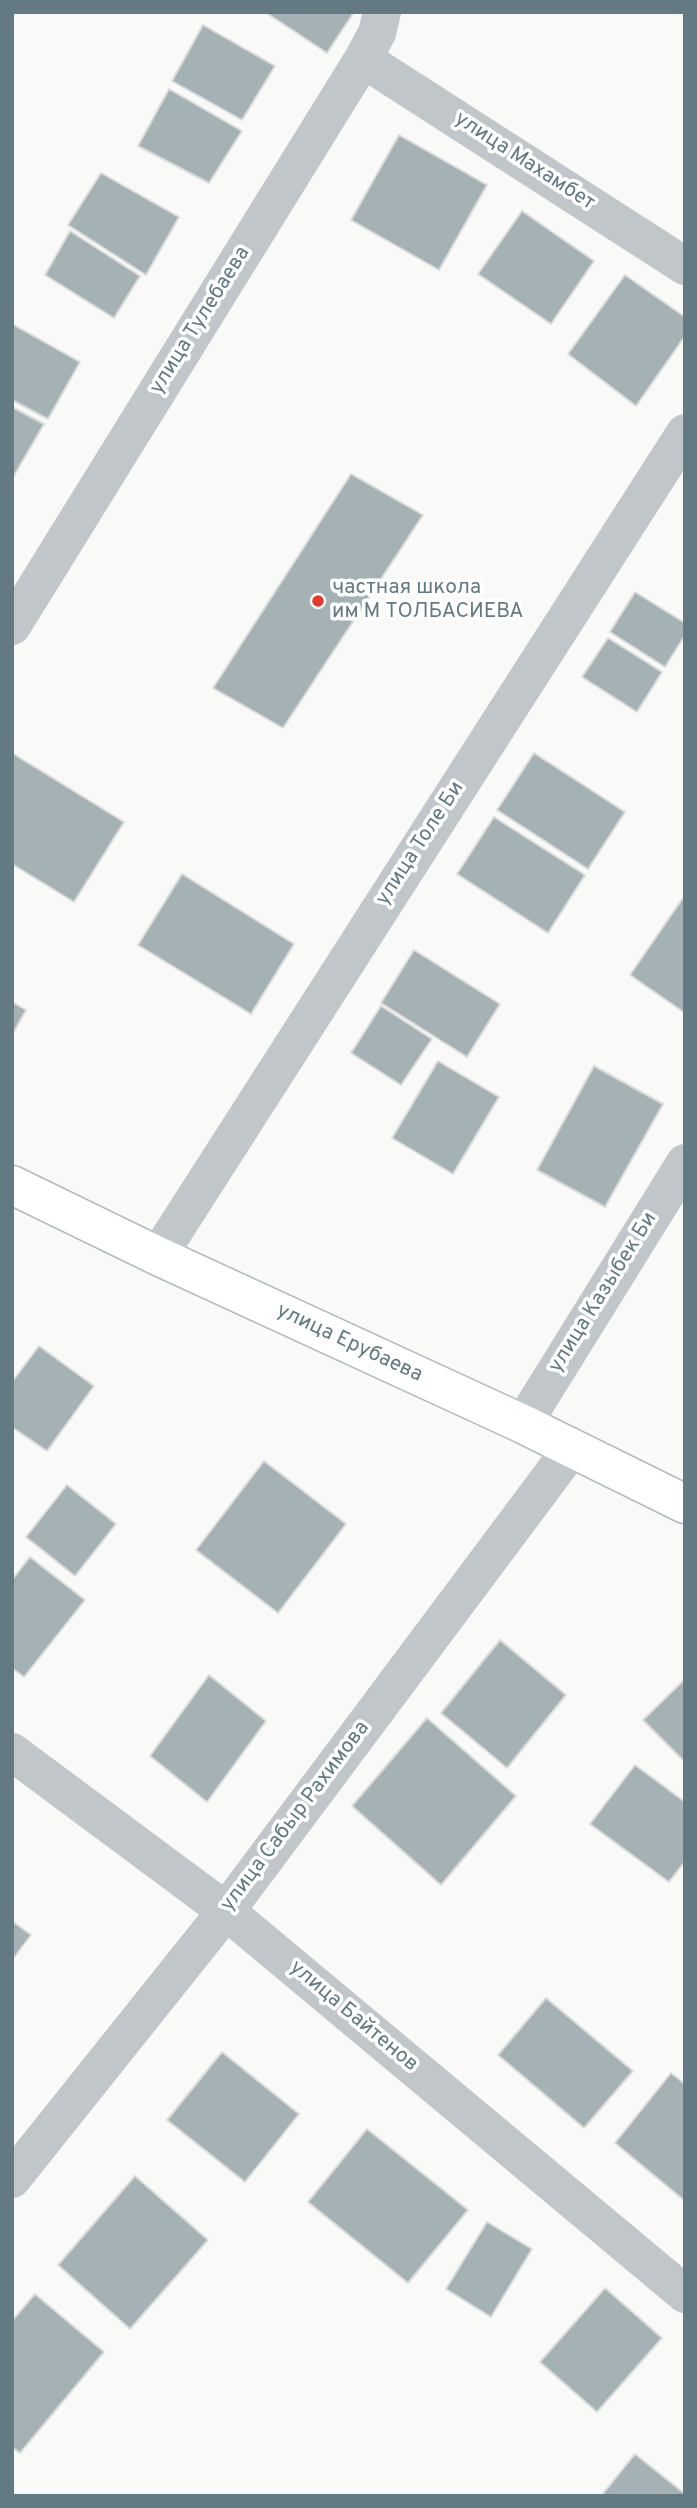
<!DOCTYPE html>
<html>
<head>
<meta charset="utf-8">
<style>
  body { margin:0 }
  #map { position:relative; width:697px; height:2508px; overflow:hidden; background:#f9f9f7; font-family:Overpass,sans-serif }
  canvas { display:block }
  .frame { position:absolute; inset:0; border:14px solid #647a82; pointer-events:none }
</style>
</head>
<body>
<div id="map">
<canvas width="697" height="2508"></canvas>
<div class="frame"></div>
</div>
<script>
const ctx = document.querySelector('canvas').getContext('2d');
ctx.lineJoin = 'round';
function paint(path, color) {
  ctx.fillStyle = color;
  ctx.fill(path, 'evenodd');
}
function poly(rows) {
  const path = new Path2D();
  for (const r of rows) {
    path.moveTo(r[0], r[1]);
    for (let i = 2; i < r.length; i += 2) path.lineTo(r[i], r[i + 1]);
  }
  return path;
}
function trace(path, color, width, dash) {
  ctx.strokeStyle = color;
  ctx.lineWidth = width;
  ctx.lineCap = dash ? 'butt' : 'round';
  ctx.setLineDash(dash || []);
  ctx.stroke(path);
}
function drawText(font, color, halo, rows, align = 'center') {
  ctx.font = font + ' Overpass,sans-serif';
  ctx.lineWidth = 7;
  ctx.setLineDash([]);
  ctx.textBaseline = 'middle';
  ctx.strokeStyle = halo;
  ctx.fillStyle = color;
  for (const [text, x, y, turn = 0] of rows) {
    ctx.save();
    ctx.translate(x, y);
    ctx.rotate((+turn || 0) * Math.PI / 180);
    ctx.textAlign = isNaN(turn) ? turn : align;
    if (halo) ctx.strokeText(text, 0, 0);
    ctx.fillText(text, 0, 0);
    ctx.restore();
  }
}
const building = poly([
  [265,12,354,12,327,53,265,12],
  [203,25,275,66,242,120,172,81,203,25],
  [169,89,242,131,209,183,138,146,169,89],
  [399,135,487,185,439,270,351,220,399,135],
  [101,173,179,217,146,275,68,225,101,173],
  [522,211,594,261,551,324,478,274,522,211],
  [70,231,140,276,114,318,45,275,70,231],
  [625,275,685,317,685,336,636,406,568,354,625,275],
  [12,324,80,362,48,419,12,400,12,324],
  [12,407,44,424,12,479,12,407],
  [351,474,423,515,283,728,213,688,351,474],
  [635,592,685,623,685,635,665,667,610,632,635,592],
  [608,638,662,672,637,712,582,677,608,638],
  [12,753,124,822,74,902,12,864,12,753],
  [534,753,625,812,588,869,497,810,534,753],
  [494,817,585,875,548,933,457,874,494,817],
  [182,874,294,944,251,1014,138,945,182,874],
  [685,895,685,1013,630,975,685,895],
  [414,950,500,1004,467,1057,381,1003,414,950],
  [12,1002,26,1010,12,1035,12,1002],
  [381,1006,432,1039,401,1085,351,1053,381,1006],
  [438,1061,499,1097,453,1174,392,1138,438,1061],
  [594,1066,663,1104,605,1207,537,1170,594,1066],
  [39,1346,94,1386,47,1451,12,1427,12,1382,39,1346],
  [264,1461,346,1524,278,1613,196,1550,264,1461],
  [67,1485,116,1524,75,1576,26,1537,67,1485],
  [30,1557,85,1600,24,1677,12,1668,12,1580,30,1557],
  [500,1640,566,1695,507,1768,441,1713,500,1640],
  [209,1675,266,1721,207,1802,150,1756,209,1675],
  [685,1679,685,1758,683,1760,643,1720,685,1679],
  [427,1718,516,1796,441,1885,352,1806,427,1718],
  [635,1765,685,1802,685,1861,669,1882,590,1824,635,1765],
  [12,1921,31,1935,12,1960,12,1921],
  [546,1998,633,2071,584,2128,498,2055,546,1998],
  [222,2052,299,2114,245,2182,167,2120,222,2052],
  [671,2073,685,2084,685,2201,615,2143,671,2073],
  [367,2129,468,2210,408,2283,308,2202,367,2129],
  [135,2176,208,2240,130,2329,58,2265,135,2176],
  [487,2222,532,2249,491,2317,446,2289,487,2222],
  [605,2288,662,2338,597,2412,540,2362,605,2288],
  [35,2294,104,2352,20,2453,12,2447,12,2321,35,2294],
  [635,2454,685,2494,685,2496,601,2496,635,2454]
]);
paint(building, '#a4b1b5');
trace(building, '#dbdbd9', 2);
const secondary = poly([
  [12,1185,158,1256,523,1424,685,1504]
]);
trace(secondary, '#b2bbbe', 41);
trace(poly([
  [363,59,685,266],
  [12,626,363,59,377,33,382,12],
  [158,1256,685,433],
  [523,1424,685,1163],
  [12,1752,226,1911,685,2294],
  [12,2179,226,1911,572,1448]
]), '#c0c6c9', 38);
trace(secondary, '#fff', 38);
for (const [x, y, r, color] of [
  [318,601,7,"#e6392a"]
]) {
  const dot = new Path2D();
  dot.arc(x, y, r, 0, 2 * Math.PI);
  ctx.fillStyle = color;
  ctx.fill(dot);
  trace(dot, '#fff', 2.5);
}
drawText('21px', '#647a82', '#fff', [
  ["улица Махамбет",524,162,33],
  ["улица Тулебаева",201,321,-58],
  ["улица Толе Би",421,844,-57],
  ["улица Казыбек Би",604,1293,-58],
  ["улица Ерубаева",349,1344,25],
  ["улица Сабыр Рахимова",296,1817,-53],
  ["улица Байтенов",353,2017,40]
]);
drawText('21px', '#647a82', '#fff', [
  ["частная школа",332,589],
  ["им М ТОЛБАСИЕВА",332,613]
], 'left');
</script>
</body>
</html>
